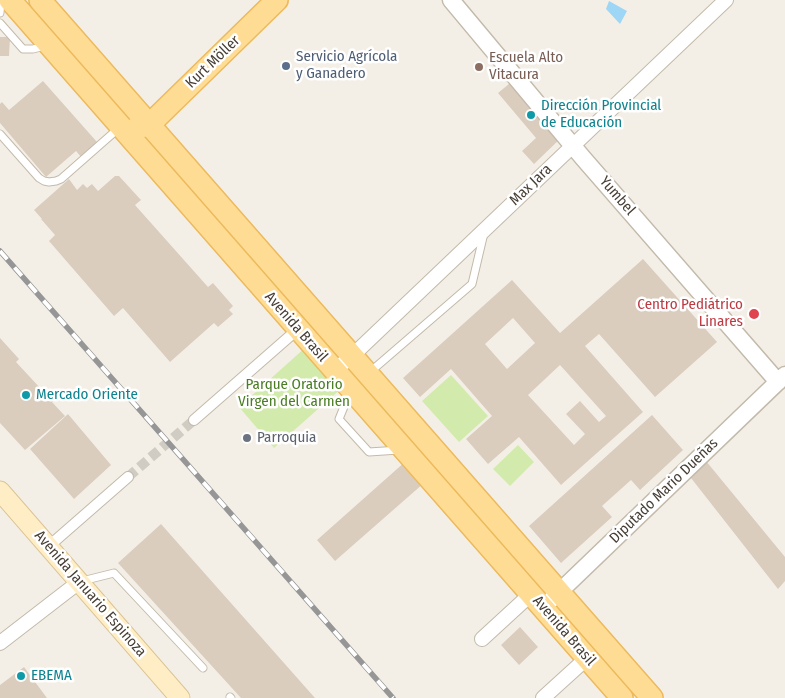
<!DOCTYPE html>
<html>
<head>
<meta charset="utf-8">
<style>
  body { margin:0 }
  canvas { display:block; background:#f4efe6 }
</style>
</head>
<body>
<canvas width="785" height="698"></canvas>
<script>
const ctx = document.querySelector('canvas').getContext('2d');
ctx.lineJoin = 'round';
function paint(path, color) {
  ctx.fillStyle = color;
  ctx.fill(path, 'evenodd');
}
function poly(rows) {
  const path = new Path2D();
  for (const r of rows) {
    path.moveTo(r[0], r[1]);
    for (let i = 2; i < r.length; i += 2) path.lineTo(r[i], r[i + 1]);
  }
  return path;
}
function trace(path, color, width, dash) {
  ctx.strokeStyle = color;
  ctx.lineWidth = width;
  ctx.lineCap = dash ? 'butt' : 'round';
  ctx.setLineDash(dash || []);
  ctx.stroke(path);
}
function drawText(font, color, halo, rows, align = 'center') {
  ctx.font = font + ' "Fira Sans Condensed",sans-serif';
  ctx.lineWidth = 5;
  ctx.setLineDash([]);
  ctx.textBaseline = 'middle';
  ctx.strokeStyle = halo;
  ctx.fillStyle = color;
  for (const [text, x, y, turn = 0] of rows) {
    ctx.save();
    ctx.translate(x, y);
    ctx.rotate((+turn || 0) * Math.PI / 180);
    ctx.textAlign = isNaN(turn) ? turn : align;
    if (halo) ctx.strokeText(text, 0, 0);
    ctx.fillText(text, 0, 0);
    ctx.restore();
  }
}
paint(poly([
  [307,346,343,387,274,448,239,407],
  [451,375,488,416,459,442,422,401],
  [518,445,534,462,510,486,493,469]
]), '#d2ebac');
paint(poly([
  [609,1,627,11,620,24,606,9]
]), '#9ed6f5');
paint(poly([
  [0,37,10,37,9,56,0,56],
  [515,79,563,136,534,164,522,151,536,138,498,93],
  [43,81,97,142,81,157,76,151,46,177,0,123,0,104,2,102,9,110],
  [115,176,119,176,141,200,135,205,208,287,213,283,233,306,229,310,233,314,218,327,214,323,170,362,123,308,114,316,49,241,55,235,41,219,42,219,34,210,69,179,77,190,83,184,87,188,92,184,98,191],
  [643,259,717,342,655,397,599,334,585,346,643,412,561,485,519,437,488,464,466,439,492,416,451,369,420,397,403,378,512,280,560,333],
  [513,318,535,343,507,369,485,344],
  [560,365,606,416,599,422,580,401,566,414,585,434,574,445,528,395],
  [0,338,19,359,16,362,42,390,45,388,55,399,52,402,65,416,25,450,0,423],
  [68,414,111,465,74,499,30,449],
  [652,415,683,450,640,490,631,480,602,506,612,517,561,563,529,526],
  [406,461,424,483,335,561,317,540],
  [706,461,785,557,785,581,778,589,691,478],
  [161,524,315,698,241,698,118,563],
  [520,627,538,647,519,665,501,645],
  [24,667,47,698,0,698,0,685]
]), '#dacdbe');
trace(poly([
  [128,477,194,420]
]), '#d1ccc3', 10, [10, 5]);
const service = poly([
  [0,13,1,0],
  [0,23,23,49,33,49,45,46],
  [0,134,39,178,44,181,49,182,56,181,61,179,119,128],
  [370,372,472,284,484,233],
  [350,392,339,419,369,452,399,450],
  [82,581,114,573,203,668],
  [230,697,231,698]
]);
const pedestrian = poly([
  [194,420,298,329],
  [49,546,128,477]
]);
const minor = poly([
  [335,370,352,356,726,0],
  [482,639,531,594],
  [0,643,79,582],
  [543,698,587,658]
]);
const tertiary = poly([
  [451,0,583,158,778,382],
  [552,599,785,375]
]);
const secondary = poly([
  [0,491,180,698]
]);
const primary = poly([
  [10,0,622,698],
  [40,0,652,698],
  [136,128,149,125,277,0]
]);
trace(service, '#c3baab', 9);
trace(pedestrian, '#c3baab', 12);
trace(minor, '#c3baab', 16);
trace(tertiary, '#c3baab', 19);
trace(secondary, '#dbc495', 21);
trace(primary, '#ecba5d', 24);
trace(service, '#fff', 7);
trace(pedestrian, '#fff', 10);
trace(minor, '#fff', 14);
trace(tertiary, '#fff', 16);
trace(secondary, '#ffeec5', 19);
trace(primary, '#ffdc94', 21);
const rail = poly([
  [0,251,393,698]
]);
trace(rail, '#969696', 5.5);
trace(rail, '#fff', 4, [11]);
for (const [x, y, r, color] of [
  [286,66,5,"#5c6f8a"],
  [479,67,5,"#8d6e63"],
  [531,115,5,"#0f9aa8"],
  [754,314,6,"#e0444e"],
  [26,395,5,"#0f9aa8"],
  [247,438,5,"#6b7280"],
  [21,676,5,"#0f9aa8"]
]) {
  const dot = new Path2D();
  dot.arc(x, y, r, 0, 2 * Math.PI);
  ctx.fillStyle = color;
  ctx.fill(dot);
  trace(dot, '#fff', 2);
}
drawText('15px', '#4e5e75', '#fff', [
  ["Servicio Agrícola",296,57],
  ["y Ganadero",296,74]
], 'left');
drawText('15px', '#785e54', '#fff', [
  ["Escuela Alto",489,58],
  ["Vitacura",489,75]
], 'left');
drawText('15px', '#473f35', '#fff', [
  ["Kurt Möller",213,62,-44],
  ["Max Jara",531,185,-44],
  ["Yumbel",617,196,49],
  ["Avenida Brasil",296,327,49],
  ["Diputado Mario Dueñas",664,491,-44],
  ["Avenida Januario Espinoza",90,594,49],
  ["Avenida Brasil",564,631,49]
]);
drawText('15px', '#0d838f', '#fff', [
  ["Dirección Provincial",541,106],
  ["de Educación",541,123],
  ["Mercado Oriente",36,395],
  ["EBEMA",31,676]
], 'left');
drawText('15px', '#be3a42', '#fff', [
  ["Centro Pediátrico",743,305],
  ["Linares",743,322]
], 'right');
drawText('15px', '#4a7d24', '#fff', [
  ["Parque Oratorio",294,385],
  ["Virgen del Carmen",294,402]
]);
drawText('15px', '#5b616d', '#fff', [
  ["Parroquia",257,438]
], 'left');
</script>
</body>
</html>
